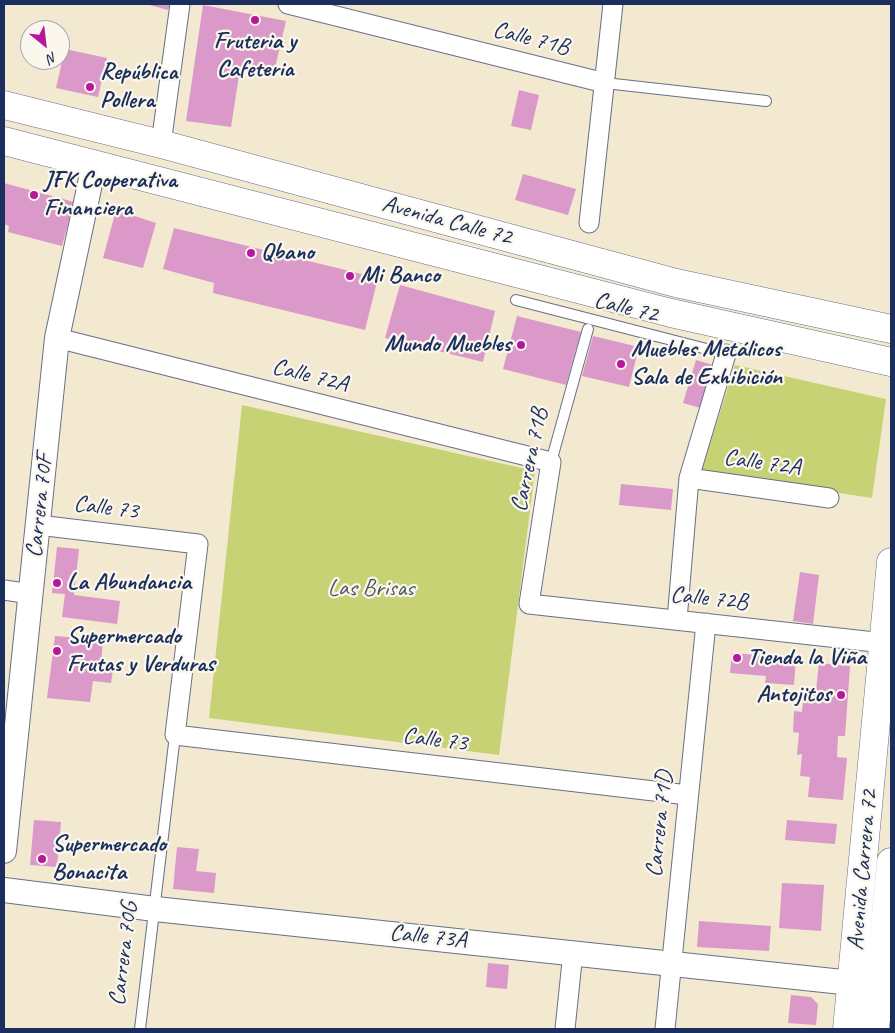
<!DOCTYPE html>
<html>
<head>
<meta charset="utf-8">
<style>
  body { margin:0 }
  #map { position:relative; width:895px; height:1033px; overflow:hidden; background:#f3e9d0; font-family:Caveat,sans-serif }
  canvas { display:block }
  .frame { position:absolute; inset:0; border:5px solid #1b2f5e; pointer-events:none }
  .north { position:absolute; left:20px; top:20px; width:50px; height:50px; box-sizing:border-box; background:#fbf7ec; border:1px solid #a1a7b3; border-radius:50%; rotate:151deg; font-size:14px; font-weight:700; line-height:20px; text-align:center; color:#1b2f5e }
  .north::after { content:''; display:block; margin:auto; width:18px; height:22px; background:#b5179e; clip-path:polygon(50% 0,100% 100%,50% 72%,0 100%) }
</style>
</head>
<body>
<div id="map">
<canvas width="895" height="1033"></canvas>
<div class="frame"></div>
<div class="north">N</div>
</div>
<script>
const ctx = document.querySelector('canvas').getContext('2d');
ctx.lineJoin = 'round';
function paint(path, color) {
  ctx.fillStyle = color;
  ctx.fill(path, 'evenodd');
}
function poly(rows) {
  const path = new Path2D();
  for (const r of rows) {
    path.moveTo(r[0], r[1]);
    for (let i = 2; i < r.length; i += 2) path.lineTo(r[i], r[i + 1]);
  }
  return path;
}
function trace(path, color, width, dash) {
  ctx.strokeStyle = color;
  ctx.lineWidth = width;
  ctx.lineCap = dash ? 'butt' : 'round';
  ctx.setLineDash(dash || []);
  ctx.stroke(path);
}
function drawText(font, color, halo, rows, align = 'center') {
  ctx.font = font + ' Caveat,sans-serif';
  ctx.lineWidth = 4.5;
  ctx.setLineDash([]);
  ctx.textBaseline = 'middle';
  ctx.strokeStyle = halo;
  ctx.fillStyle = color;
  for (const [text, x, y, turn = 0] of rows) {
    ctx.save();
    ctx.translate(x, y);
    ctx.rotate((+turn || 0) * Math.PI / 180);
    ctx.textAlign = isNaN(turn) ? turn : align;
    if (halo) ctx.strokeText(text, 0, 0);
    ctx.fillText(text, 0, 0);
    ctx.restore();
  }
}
paint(poly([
  [735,365,886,399,872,498,701,472],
  [242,405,535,471,499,755,209,718]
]), '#c6d274');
paint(poly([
  [146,4,170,4,168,10],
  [203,5,286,21,273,76,240,69,231,127,186,121],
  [65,49,107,58,98,97,56,88],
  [519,90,539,95,531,130,511,126],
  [523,174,576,189,568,215,515,200],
  [4,183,74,202,62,246,8,232,9,226,4,224],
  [116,210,156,223,143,268,103,258],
  [174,228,378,278,365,330,213,293,214,283,163,269],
  [400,285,495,311,483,362,385,338],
  [517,316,581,332,566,385,503,369],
  [593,336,639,347,629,387,582,376],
  [696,360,717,366,704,409,683,403],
  [621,484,673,489,671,510,619,505],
  [57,547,79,549,74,595,120,601,117,624,62,617,65,594,52,593],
  [800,572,819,575,813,624,793,621],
  [55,636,103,640,101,662,114,664,111,683,93,681,90,702,47,698],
  [732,653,796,658,794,685,765,683,766,676,730,673],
  [819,663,850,666,845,736,838,736,837,757,847,758,843,800,808,797,810,777,800,776,802,754,797,755,799,733,793,732,794,711,802,712,804,689,816,690],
  [34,820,61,822,57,867,30,865],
  [787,820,837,824,835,844,785,840],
  [177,847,199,849,196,871,216,873,214,893,173,889],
  [782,883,824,885,821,931,779,928],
  [699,921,771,926,769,951,697,947],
  [488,963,509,965,507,989,486,987],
  [791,995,811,997,818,1004,816,1025,788,1023]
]), '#da99c8');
const service = poly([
  [605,83,766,101],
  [516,300,726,354],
  [551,462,588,329],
  [140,1029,175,735]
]);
const minor = poly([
  [288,4,605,83],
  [161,144,180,4],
  [589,223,613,4],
  [57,338,551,462,529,604,884,643],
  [689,478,829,498],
  [38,525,198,544,175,735,688,795],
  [4,590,31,594],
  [677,620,689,478,726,354],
  [565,1029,573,952],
  [665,1029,706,623]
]);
const tertiary = poly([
  [4,851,57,338,94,165],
  [4,890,155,909,852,983]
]);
const secondary = poly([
  [4,105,161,144,676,283,891,329],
  [4,141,671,313,891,362]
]);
const trunk = poly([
  [847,1029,891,562],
  [875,1029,891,862]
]);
trace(service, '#677086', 12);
trace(minor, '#677086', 21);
trace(tertiary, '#677086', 26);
trace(secondary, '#677086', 29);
trace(trunk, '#677086', 29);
trace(service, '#fff', 10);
trace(minor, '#fff', 19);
trace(tertiary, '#fff', 24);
trace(secondary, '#fff', 28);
trace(trunk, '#fff', 28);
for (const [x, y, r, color] of [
  [255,20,5,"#b5179e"],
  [90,87,5,"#b5179e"],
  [34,195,5,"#b5179e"],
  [251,253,5,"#b5179e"],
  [350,276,5,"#b5179e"],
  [521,345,5,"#b5179e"],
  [621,364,5,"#b5179e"],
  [57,583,5,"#b5179e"],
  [57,651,5,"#b5179e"],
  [737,658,5,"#b5179e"],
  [841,695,5,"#b5179e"],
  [42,859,5,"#b5179e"]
]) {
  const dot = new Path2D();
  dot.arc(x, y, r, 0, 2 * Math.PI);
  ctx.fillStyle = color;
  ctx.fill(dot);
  trace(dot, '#fbf7ec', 2);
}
drawText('24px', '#1b2f5e', '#fbf7ec', [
  ["Calle 71B",531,39,14],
  ["Avenida Calle 72",447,221,15],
  ["Calle 72",626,308,14],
  ["Calle 72A",310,376,14],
  ["Carrera 71B",530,460,-78],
  ["Calle 72A",762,463,8],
  ["Carrera 70F",40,506,-84],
  ["Calle 73",106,508,7],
  ["Calle 72B",709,599,6],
  ["Calle 73",435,740,7],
  ["Carrera 71D",660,824,-84],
  ["Avenida Carrera 72",863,870,-85],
  ["Calle 73A",428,937,6],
  ["Carrera 70G",124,954,-83]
]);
drawText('bold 24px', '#1b2f5e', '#fbf7ec', [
  ["Fruteria y",255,42,"center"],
  ["Cafeteria",255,70,"center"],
  ["República",100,73],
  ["Pollera",100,101],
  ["JFK Cooperativa",44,181],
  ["Financiera",44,209],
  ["Qbano",261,253],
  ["Mi Banco",360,276],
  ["Mundo Muebles",511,345,"right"],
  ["Muebles Metálicos",631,350],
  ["Sala de Exhibición",631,378],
  ["La Abundancia",67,583],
  ["Supermercado",67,637],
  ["Frutas y Verduras",67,665],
  ["Tienda la Viña",747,658],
  ["Antojitos",831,695,"right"],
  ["Supermercado",52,845],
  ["Bonacita",52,873]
], 'left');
drawText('24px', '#465864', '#fbf7ec', [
  ["Las Brisas",371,589]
]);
</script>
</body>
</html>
